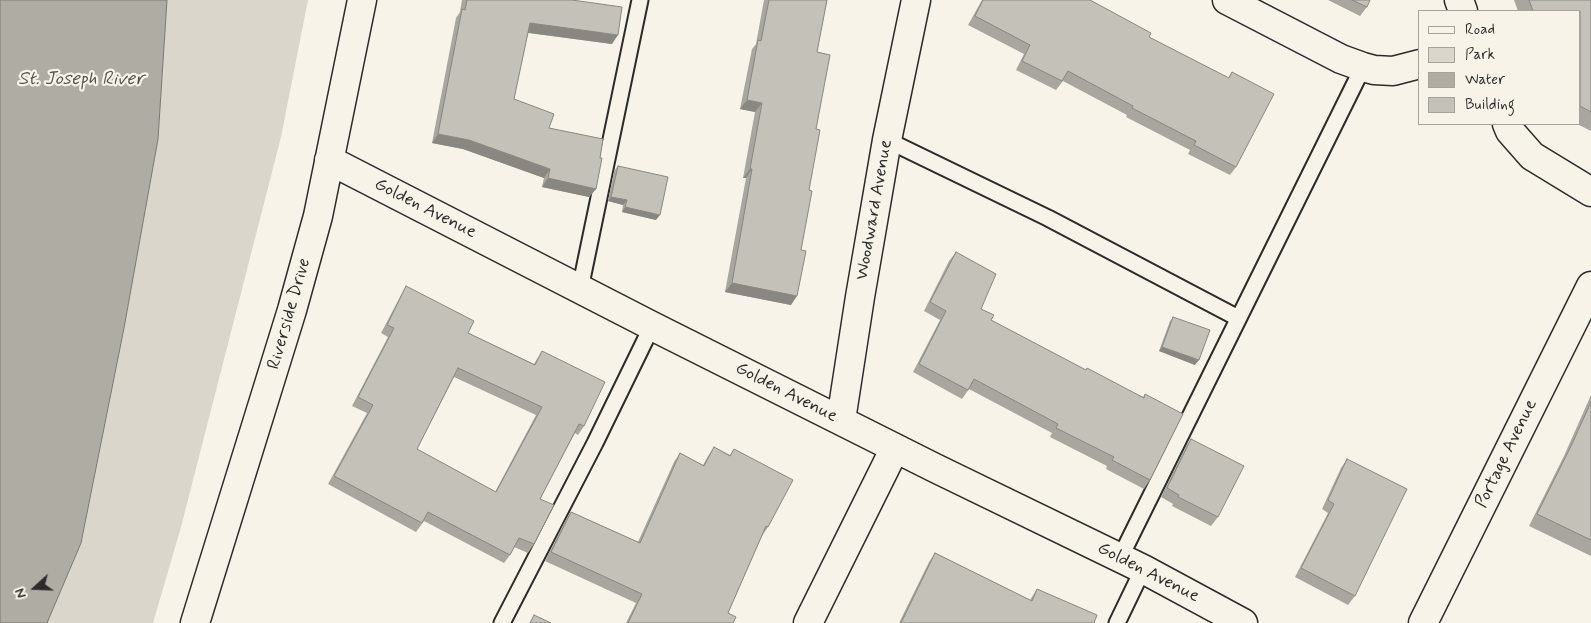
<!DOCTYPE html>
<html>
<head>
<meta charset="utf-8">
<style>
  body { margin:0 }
  #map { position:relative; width:1591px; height:623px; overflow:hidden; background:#f7f3e8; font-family:Mynerve,sans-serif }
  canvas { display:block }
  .legend { position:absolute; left:1418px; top:10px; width:162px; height:115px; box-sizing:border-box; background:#f7f3e8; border:1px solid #a5a39c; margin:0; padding:6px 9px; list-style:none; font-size:15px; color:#2b2b2b }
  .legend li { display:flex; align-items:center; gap:10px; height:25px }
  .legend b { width:25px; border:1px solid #a5a39c }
  .north { position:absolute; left:10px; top:563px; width:50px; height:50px; -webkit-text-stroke:4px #f7f3e8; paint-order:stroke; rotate:250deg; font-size:14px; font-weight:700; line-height:20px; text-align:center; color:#2b2b2b }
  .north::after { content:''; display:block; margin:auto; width:18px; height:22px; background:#2b2b2b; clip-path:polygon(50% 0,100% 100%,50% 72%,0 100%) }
</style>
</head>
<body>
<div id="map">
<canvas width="1591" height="623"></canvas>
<ul class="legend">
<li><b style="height:6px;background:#f7f3e8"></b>Road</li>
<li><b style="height:14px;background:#dad6cc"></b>Park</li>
<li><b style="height:14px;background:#afaca4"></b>Water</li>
<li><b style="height:14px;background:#c4c1b9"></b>Building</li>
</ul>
<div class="north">N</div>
</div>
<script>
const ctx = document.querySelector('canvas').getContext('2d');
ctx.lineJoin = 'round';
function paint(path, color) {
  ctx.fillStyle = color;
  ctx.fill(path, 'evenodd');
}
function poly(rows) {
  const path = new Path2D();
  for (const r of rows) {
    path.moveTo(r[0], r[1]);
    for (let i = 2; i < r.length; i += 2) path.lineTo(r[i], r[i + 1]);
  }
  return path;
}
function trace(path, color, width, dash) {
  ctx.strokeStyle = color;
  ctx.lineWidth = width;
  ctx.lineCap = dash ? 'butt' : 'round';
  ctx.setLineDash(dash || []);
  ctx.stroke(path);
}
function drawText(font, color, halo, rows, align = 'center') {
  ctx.font = font + ' Mynerve,sans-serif';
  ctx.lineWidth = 4.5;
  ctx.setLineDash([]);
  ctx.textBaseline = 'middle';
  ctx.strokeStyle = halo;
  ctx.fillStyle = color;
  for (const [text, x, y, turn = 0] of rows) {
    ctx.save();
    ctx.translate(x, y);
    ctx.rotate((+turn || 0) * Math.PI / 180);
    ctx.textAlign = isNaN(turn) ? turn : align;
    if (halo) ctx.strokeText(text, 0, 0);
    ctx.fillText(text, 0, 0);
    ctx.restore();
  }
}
paint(poly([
  [167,0,308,0,281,137,181,527,153,623,47,623,81,543,124,328,158,139]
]), '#dad6cc');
const water = poly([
  [0,0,167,0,158,139,124,328,81,543,47,623,0,623,0,0]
]);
paint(water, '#afaca4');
trace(water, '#7a7874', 1);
const lane = poly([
  [887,140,1048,218,1238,318],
  [580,289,640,0],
  [1120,558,1363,67],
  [502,623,595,443,652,326],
  [1117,623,1143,569]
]);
const street = poly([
  [1227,0,1341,59,1363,67,1374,70,1393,71,1420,64],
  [1459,0,1463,11],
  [1507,124,1510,131,1532,156,1591,192],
  [329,160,652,326,935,468,1143,569,1243,623],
  [841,420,860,297,887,140,916,0],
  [195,623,292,310,318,216,362,0],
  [808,623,895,448]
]);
const secondary = poly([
  [1423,623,1591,286]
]);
trace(lane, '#2b2b2b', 19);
trace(street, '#2b2b2b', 31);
trace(secondary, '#2b2b2b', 31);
trace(lane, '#f7f3e8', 15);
trace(street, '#f7f3e8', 28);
trace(secondary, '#f7f3e8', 28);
paint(poly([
  [462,0,572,0,612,44,528,33,514,99,549,128,600,158,596,189,589,197,542,187,544,178,463,149,432,143,456,18,460,12],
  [764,0,827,0,817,52,816,129,809,190,791,305,725,292,746,178,743,178,755,112,740,109,752,49,756,44],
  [982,0,1090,0,1149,37,1228,78,1232,72,1236,167,1230,175,1188,154,1190,150,1126,117,1127,115,1063,81,1056,90,1016,70,1024,54,968,25],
  [1328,0,1370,0,1367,7,1360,16],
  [1514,0,1591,0,1591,131,1577,124,1580,124,1580,11,1518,11],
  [618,166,656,220,622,212,623,205,608,201,614,171],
  [956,252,981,309,991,320,1085,370,1143,397,1145,394,1150,480,1144,489,1106,469,1107,466,1050,437,1052,433,969,389,962,399,913,372,940,320,924,311,949,261],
  [406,286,468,333,534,364,542,351,584,426,578,435,575,433,540,499,534,544,528,553,514,547,510,555,504,563,424,521,416,532,328,484,367,413,352,406,388,337,381,333,401,295],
  [454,377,536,415,495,492,417,449],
  [1173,317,1195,365,1159,351,1170,321],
  [1591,395,1591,556,1529,526,1564,456],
  [1191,439,1218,517,1211,526,1172,506,1173,504,1161,497,1185,448],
  [714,447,730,455,734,449,768,527,762,536,728,613,733,623,626,623,636,603,545,561,565,521,571,512,638,542,674,462,680,453,703,465,708,456],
  [1347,459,1355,596,1348,605,1295,577,1328,513,1322,509,1341,468],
  [935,553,1030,600,1037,589,1094,623,899,623,929,562]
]), '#a9a69f');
paint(poly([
  [530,23,618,35,612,44,523,32],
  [747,100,762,103,755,112,740,109],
  [438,134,469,140,550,169,544,178,463,149,432,143],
  [750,169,752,169,746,178,743,178],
  [548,178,596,189,589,197,542,187],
  [611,197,627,200,623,205,608,201],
  [625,207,660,215,656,220,622,212],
  [732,283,797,296,791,305,725,292],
  [1162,347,1199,360,1195,365,1159,351]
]), '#898782');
const building = poly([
  [467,0,572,0,622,7,618,35,530,23,514,99,554,114,549,128,603,139,600,158,602,158,596,189,548,178,550,169,469,140,438,134,462,9,465,10,467,0],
  [769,0,827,0,817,52,830,55,816,129,820,130,809,190,812,191,801,250,806,251,797,296,732,283,752,169,750,169,762,103,747,100,758,40,761,41,769,0],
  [983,0,1090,0,1151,33,1149,37,1229,78,1232,72,1274,94,1236,167,1194,145,1196,141,1132,108,1133,106,1068,71,1062,81,1022,61,1030,45,975,16,983,0],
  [1352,0,1370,0,1367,7,1352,0],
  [1529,0,1591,0,1591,112,1580,106,1580,11,1533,11,1529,0],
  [618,166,668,177,660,215,625,207,627,200,611,197,618,166],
  [956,252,996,274,981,309,994,315,991,320,1086,370,1087,368,1144,398,1145,394,1183,414,1150,480,1112,460,1114,457,1056,428,1058,424,974,379,968,390,919,364,946,311,930,302,956,252],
  [406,286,474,321,468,333,535,365,542,351,605,382,584,426,579,424,540,499,554,505,534,544,519,538,510,555,428,512,422,523,334,476,373,405,358,397,394,328,387,325,406,286],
  [458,368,542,407,496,492,417,449,458,368],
  [1173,317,1210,330,1199,360,1162,347,1173,317],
  [1591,402,1591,540,1537,514,1572,444,1591,402],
  [1191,439,1244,466,1218,517,1178,497,1179,495,1167,488,1191,439],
  [714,447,730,456,734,449,793,480,768,527,766,526,728,613,736,617,733,623,628,623,642,594,551,552,571,512,640,543,680,453,704,466,714,447],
  [1347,459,1407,489,1355,596,1301,568,1334,504,1328,500,1347,459],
  [935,553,1032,601,1037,589,1097,615,1094,623,901,623,935,553],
  [534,615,551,623,530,623,534,615]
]);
paint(building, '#c4c1b9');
trace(building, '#898782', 1);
drawText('18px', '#2b2b2b', '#f7f3e8', [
  ["Golden Avenue",425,209,27],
  ["Woodward Avenue",875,210,-80],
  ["Riverside Drive",290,314,-74],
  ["Golden Avenue",786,393,27],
  ["Portage Avenue",1507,454,-64],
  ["Golden Avenue",1148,573,27]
]);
drawText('italic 19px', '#53524f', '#f7f3e8', [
  ["St. Joseph River",81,80]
]);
</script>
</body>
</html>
